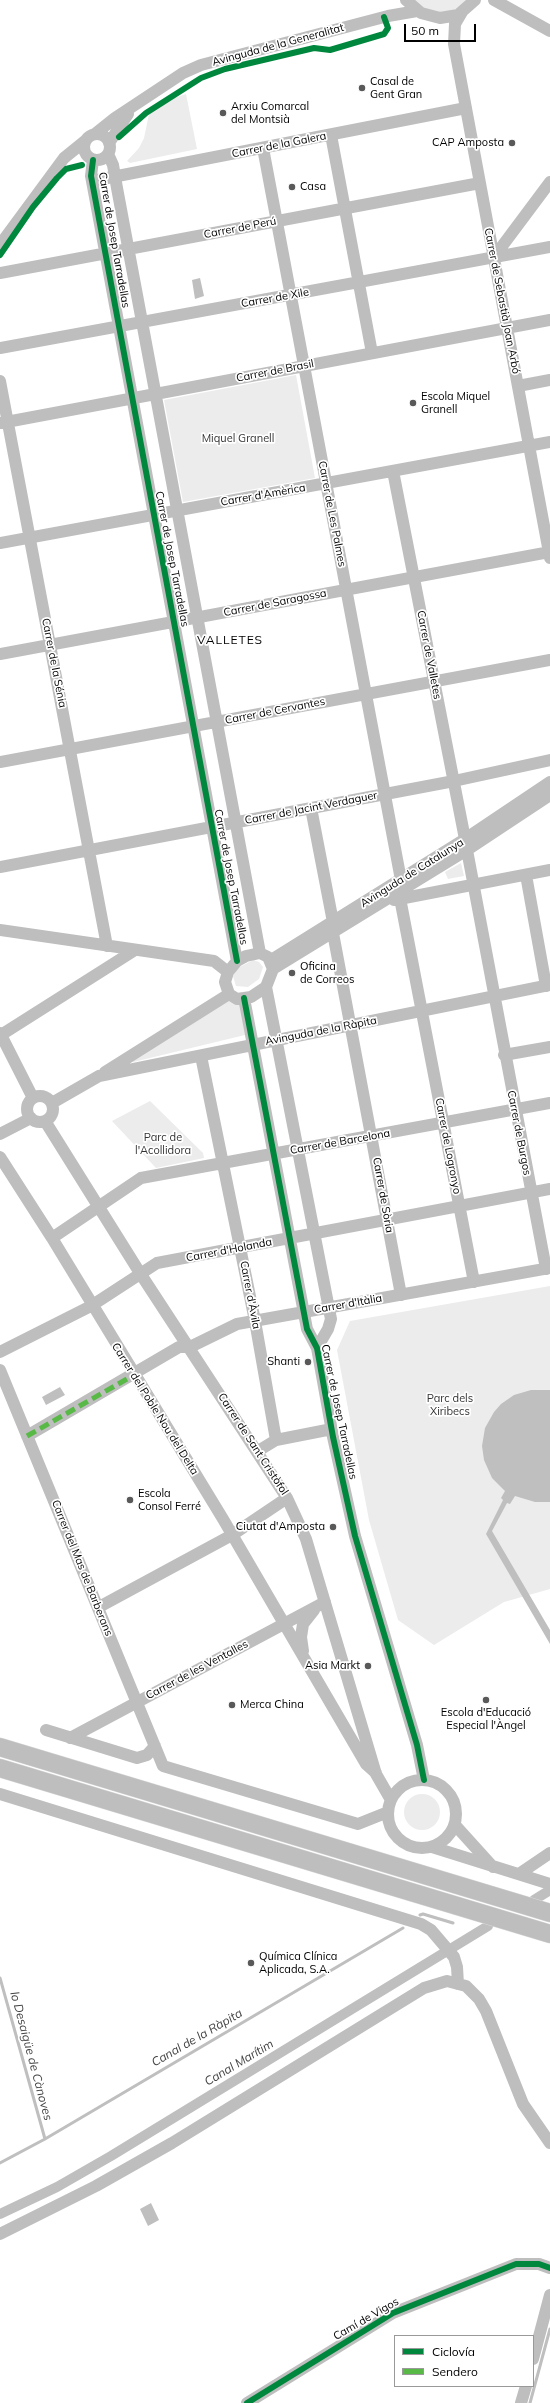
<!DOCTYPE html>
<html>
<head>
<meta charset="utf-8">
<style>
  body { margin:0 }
  #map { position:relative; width:550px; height:2403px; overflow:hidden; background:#fff; font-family:Mulish,sans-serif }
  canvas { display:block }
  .legend { position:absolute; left:394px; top:2335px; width:140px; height:52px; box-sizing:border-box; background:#fff; border:1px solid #999; margin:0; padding:5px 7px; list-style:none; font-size:12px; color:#000 }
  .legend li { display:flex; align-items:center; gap:8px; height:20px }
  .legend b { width:20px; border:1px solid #999 }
  .scale { position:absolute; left:404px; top:24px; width:72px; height:18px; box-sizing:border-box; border:2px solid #000; border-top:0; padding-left:5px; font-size:12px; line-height:14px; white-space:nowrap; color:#000; -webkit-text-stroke:3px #fff; paint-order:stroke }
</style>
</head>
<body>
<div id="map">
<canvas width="550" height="2403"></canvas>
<ul class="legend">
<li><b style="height:5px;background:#00873e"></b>Ciclovía</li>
<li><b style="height:5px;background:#58b947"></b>Sendero</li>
</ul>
<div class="scale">50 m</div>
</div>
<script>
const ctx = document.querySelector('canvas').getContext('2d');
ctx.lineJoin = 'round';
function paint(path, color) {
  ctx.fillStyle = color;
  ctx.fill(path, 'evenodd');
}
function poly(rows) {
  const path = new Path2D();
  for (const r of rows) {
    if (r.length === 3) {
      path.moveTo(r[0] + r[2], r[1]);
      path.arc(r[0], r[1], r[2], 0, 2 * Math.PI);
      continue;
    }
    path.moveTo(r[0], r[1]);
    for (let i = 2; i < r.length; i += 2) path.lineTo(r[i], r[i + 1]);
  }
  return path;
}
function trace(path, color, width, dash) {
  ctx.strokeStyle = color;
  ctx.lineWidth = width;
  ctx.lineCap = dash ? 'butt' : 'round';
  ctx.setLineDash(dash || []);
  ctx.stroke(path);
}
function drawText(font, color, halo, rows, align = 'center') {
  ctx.font = font + ' Mulish,sans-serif';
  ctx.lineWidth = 3.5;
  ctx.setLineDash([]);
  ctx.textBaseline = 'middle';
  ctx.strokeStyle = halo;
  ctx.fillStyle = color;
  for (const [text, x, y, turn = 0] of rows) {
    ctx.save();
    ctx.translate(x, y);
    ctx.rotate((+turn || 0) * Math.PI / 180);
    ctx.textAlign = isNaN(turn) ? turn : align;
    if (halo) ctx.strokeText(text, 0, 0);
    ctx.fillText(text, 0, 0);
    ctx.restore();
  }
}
paint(poly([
  [412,0,470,0,462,7,446,14,429,12],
  [186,94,197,149,130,163,127,161,139,148,144,138,149,114,171,99],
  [296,375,315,478,183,502,164,400],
  [461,863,464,876,448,879,445,872],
  [253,960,259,962,263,967,259,979,248,987,236,986,233,976,238,968],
  [227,999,241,1005,245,1035,125,1064],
  [150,1101,203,1153,204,1158,156,1168,112,1121],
  [550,1286,550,1589,504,1602,434,1645,398,1620,369,1520,337,1350,350,1321],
  [422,1812,18]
]), '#ececec');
paint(poly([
  [200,278,204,296,195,299,192,280],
  [60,1387,65,1395,46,1405,42,1397],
  [531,1390,550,1390,550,1502,535,1502,515,1496,510,1504,507,1503,492,1531,550,1630,550,1644,486,1534,503,1500,501,1498,505,1491,492,1478,484,1460,482,1446,485,1428,494,1412,501,1404,514,1395],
  [151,2203,159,2220,148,2226,140,2209]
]), '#bfbfbf');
trace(poly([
  [420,1915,423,1914,453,1923],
  [0,1978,45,2139],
  [0,2163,45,2139,403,1928],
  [530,2403,550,2329]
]), '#bfbfbf', 3);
trace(poly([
  [534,1900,550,1890],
  [0,2214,57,2187,111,2156,488,1926]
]), '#bfbfbf', 10);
const highway = poly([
  [0,1747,550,1913],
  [0,1768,550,1934]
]);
trace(highway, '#dbdbdb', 19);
trace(poly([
  [406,0,421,13,440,18,458,15,475,0],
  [494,0,550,31],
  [462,12,455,24,454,44,550,558],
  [97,147,13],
  [95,134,115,118,183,73,201,65,388,16,417,11],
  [331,135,372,353],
  [109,143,128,114],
  [263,148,401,880],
  [108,154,113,165,117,188,260,953],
  [93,160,91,176,94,192,237,961],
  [92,181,466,108],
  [0,245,64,158,85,141],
  [494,257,550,182],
  [0,273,480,183],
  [0,348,550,247],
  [0,381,107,946],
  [518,386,550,380],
  [1,423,550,320],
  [393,471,465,839],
  [0,543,550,442],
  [0,654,550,552],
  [0,762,550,660],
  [311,808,333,922],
  [467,850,546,1269],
  [0,867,454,781,550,760],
  [526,875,546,986],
  [399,893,474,1282],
  [394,900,550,870],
  [0,930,214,961,228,972],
  [333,933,401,1295],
  [260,953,268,957,273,969,266,987,251,997,237,999,229,994,225,982,228,972,237,961,246,956,260,953],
  [271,960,465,839,550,782],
  [273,969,467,850,550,795],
  [266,987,331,1319,328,1329,317,1348],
  [244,998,307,1329,317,1348,333,1437,355,1536,417,1745,424,1780],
  [0,1033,33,1098],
  [1,1035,135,950],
  [504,1055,550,1047],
  [201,1056,255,1321,276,1440],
  [105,1072,229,994],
  [40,1109,13],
  [52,1103,99,1076,550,985],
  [45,1121,140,1273,287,1498,306,1539,376,1774,391,1800],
  [0,1134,31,1118],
  [0,1157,52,1238,223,1519,366,1764,376,1773],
  [52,1238,141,1178,550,1103],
  [0,1352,91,1306,157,1263,550,1189],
  [0,1370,163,1766,358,1824,388,1812],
  [27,1436,179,1347,190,1347,237,1324,550,1268],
  [258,1451,276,1440,332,1429],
  [99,1607,232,1535,287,1498],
  [303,1651,301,1637,303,1624,314,1610],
  [46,1730,137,1758,147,1755,155,1746],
  [70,1738,325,1602],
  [422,1814,34],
  [0,1794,421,1924,431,1930,454,1957,457,1967,458,1984],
  [455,1825,493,1867],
  [432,1847,550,1884],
  [519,1874,550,1853],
  [0,2234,96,2186,172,2143,424,1988,447,1981,466,1986,479,1999,486,2011,523,2104,550,2143],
  [533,2359,550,2295],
  [247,2403,393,2313,516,2264,539,2264,550,2268],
  [521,2403,526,2386]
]), '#bebebe', 12);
trace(highway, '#bebebe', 18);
trace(poly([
  [27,1436,134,1375]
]), '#58b947', 5, [10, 5]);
trace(poly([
  [119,137,146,113,201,78,225,69,314,48,330,50,384,34,388,28,384,17],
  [93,160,91,176,94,192,237,961],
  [0,255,33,207,57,178,66,169,82,165],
  [244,998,307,1329,317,1348,333,1437,355,1536,417,1745,424,1780],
  [247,2403,393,2313,516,2264,539,2264,550,2268]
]), '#00873e', 6);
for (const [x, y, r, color] of [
  [362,88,4,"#595959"],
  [223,113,4,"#595959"],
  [512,143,4,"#595959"],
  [292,187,4,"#595959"],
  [413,403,4,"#595959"],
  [292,973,4,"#595959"],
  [308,1362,4,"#595959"],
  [130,1500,4,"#595959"],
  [333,1527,4,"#595959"],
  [368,1666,4,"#595959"],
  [486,1700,4,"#595959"],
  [232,1705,4,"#595959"],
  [251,1963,4,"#595959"]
]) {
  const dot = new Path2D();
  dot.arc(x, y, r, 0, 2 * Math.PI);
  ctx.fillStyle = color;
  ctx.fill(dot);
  trace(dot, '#fff', 1.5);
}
drawText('11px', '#000', '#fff', [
  ["Avinguda de la Generalitat",278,45,-15],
  ["Carrer de la Galera",279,145,-11],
  ["Carrer de Perú",240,228,-11],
  ["Carrer de Josep Tarradellas",114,240,80],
  ["Carrer de Xile",275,298,-10],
  ["Carrer de Sebastià Joan Arbó",502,301,79],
  ["Carrer de Brasil",275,371,-11],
  ["Carrer d'Amèrica",263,495,-10],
  ["Carrer de Les Palmes",332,514,79],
  ["Carrer de Josep Tarradellas",172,559,79],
  ["Carrer de Saragossa",275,603,-11],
  ["Carrer de Valletes",429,655,79],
  ["Carrer de la Sénia",54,663,79],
  ["Carrer de Cervantes",275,711,-11],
  ["Carrer de Jacint Verdaguer",311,808,-11],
  ["Avinguda de Catalunya",412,873,-32],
  ["Carrer de Josep Tarradellas",231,877,79],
  ["Avinguda de la Ràpita",321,1031,-11],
  ["Carrer de Burgos",519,1133,79],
  ["Carrer de Barcelona",340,1142,-10],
  ["Carrer de Logronyo",448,1146,79],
  ["Carrer de Sòria",383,1195,80],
  ["Carrer d'Holanda",229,1250,-11],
  ["Carrer d'Àvila",250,1295,79],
  ["Carrer d'Itàlia",348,1304,-10],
  ["Carrer del Poble Nou del Delta",155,1409,58],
  ["Carrer de Josep Tarradellas",339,1412,78],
  ["Carrer de Sant Cristòfol",253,1444,57],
  ["Carrer del Mas de Barberans",82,1568,68],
  ["Carrer de les Ventalles",197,1670,-28],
  ["Camí de Vigos",366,2319,-30]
]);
drawText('11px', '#000', '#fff', [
  ["Casal de",370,82],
  ["Gent Gran",370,95],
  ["Arxiu Comarcal",231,107],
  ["del Montsià",231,120],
  ["CAP Amposta",504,143,"right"],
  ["Casa",300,187],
  ["Escola Miquel",421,397],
  ["Granell",421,410],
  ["Oficina",300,967],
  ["de Correos",300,980],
  ["Shanti",300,1362,"right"],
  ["Escola",138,1494],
  ["Consol Ferré",138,1507],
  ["Ciutat d'Amposta",325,1527,"right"],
  ["Asia Markt",360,1666,"right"],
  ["Merca China",240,1705],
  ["Escola d'Educació",486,1713,"center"],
  ["Especial l'Àngel",486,1726,"center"],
  ["Química Clínica",259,1957],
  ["Aplicada, S.A.",259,1970]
], 'left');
drawText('11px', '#333', '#fff', [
  ["Miquel Granell",238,439],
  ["Parc de",163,1138],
  ["l'Acollidora",163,1151],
  ["Parc dels",450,1399],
  ["Xiribecs",450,1412]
]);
ctx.letterSpacing = '1px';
drawText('12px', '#000', '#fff', [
  ["VALLETES",230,640]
]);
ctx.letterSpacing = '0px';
drawText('italic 12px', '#444', '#fff', [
  ["Canal de la Ràpita",197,2038,-30],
  ["lo Desaigüe de Cànoves",31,2056,75],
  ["Canal Marítim",239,2063,-31]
]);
</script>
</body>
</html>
